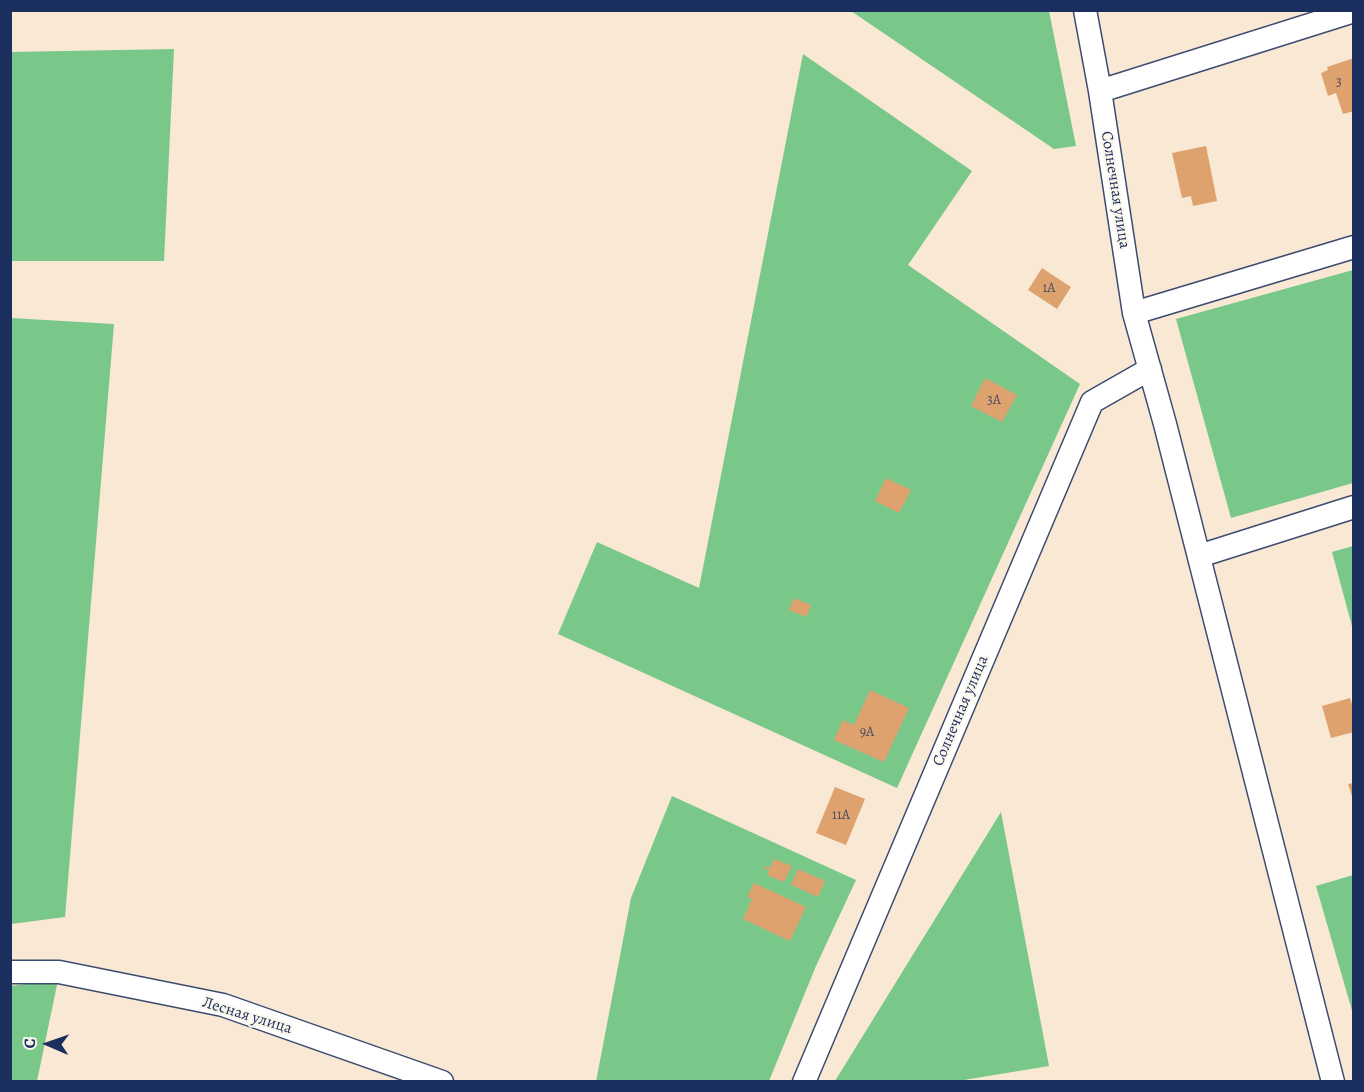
<!DOCTYPE html>
<html>
<head>
<meta charset="utf-8">
<style>
  body { margin:0 }
  #map { position:relative; width:1364px; height:1092px; overflow:hidden; background:#f8e8d4; font-family:Alegreya,serif }
  canvas { display:block }
  .frame { position:absolute; inset:0; border:12px solid #1b2f5e; pointer-events:none }
  .north { position:absolute; left:18px; top:1014px; width:60px; height:60px; -webkit-text-stroke:4px #fbf7ec; paint-order:stroke; rotate:272deg; font-size:16px; font-weight:700; line-height:24px; text-align:center; color:#1b2f5e }
  .north::after { content:''; display:block; margin:auto; width:21px; height:27px; background:#1b2f5e; clip-path:polygon(50% 0,100% 100%,50% 72%,0 100%) }
</style>
</head>
<body>
<div id="map">
<canvas width="1364" height="1092"></canvas>
<div class="frame"></div>
<div class="north">С</div>
</div>
<script>
const ctx = document.querySelector('canvas').getContext('2d');
ctx.lineJoin = 'round';
function paint(path, color) {
  ctx.fillStyle = color;
  ctx.fill(path, 'evenodd');
}
function poly(rows) {
  const path = new Path2D();
  for (const r of rows) {
    path.moveTo(r[0], r[1]);
    for (let i = 2; i < r.length; i += 2) path.lineTo(r[i], r[i + 1]);
  }
  return path;
}
function trace(path, color, width, dash) {
  ctx.strokeStyle = color;
  ctx.lineWidth = width;
  ctx.lineCap = dash ? 'butt' : 'round';
  ctx.setLineDash(dash || []);
  ctx.stroke(path);
}
function drawText(font, color, halo, rows, align = 'center') {
  ctx.font = font + ' Alegreya,serif';
  ctx.lineWidth = 4.5;
  ctx.setLineDash([]);
  ctx.textBaseline = 'middle';
  ctx.strokeStyle = halo;
  ctx.fillStyle = color;
  for (const [text, x, y, turn = 0] of rows) {
    ctx.save();
    ctx.translate(x, y);
    ctx.rotate((+turn || 0) * Math.PI / 180);
    ctx.textAlign = isNaN(turn) ? turn : align;
    if (halo) ctx.strokeText(text, 0, 0);
    ctx.fillText(text, 0, 0);
    ctx.restore();
  }
}
paint(poly([
  [851,11,1049,11,1076,146,1054,149],
  [174,49,164,261,11,261,11,52],
  [803,54,972,171,908,265,1080,384,897,788,558,634,597,542,699,588],
  [1353,270,1353,483,1231,518,1176,319],
  [11,318,114,324,65,917,11,924],
  [1353,546,1354,546,1353,630,1332,552],
  [672,796,856,880,816,966,769,1081,596,1082,631,898],
  [1001,812,1049,1066,958,1081,835,1081],
  [1353,875,1354,875,1353,1014,1316,886],
  [58,980,37,1081,11,1081,10,986]
]), '#79c889');
paint(poly([
  [1354,58,1354,111,1343,114,1336,93,1328,96,1321,73,1328,70,1327,67],
  [1206,146,1217,201,1193,206,1191,196,1182,198,1172,153],
  [1042,268,1071,287,1057,309,1028,290],
  [985,378,1017,395,1002,422,971,406],
  [886,478,911,490,899,513,875,501],
  [794,598,811,605,806,617,789,610],
  [870,690,909,708,884,762,834,740,843,720,854,725],
  [1350,698,1354,711,1354,732,1331,738,1322,706],
  [1354,783,1354,799,1353,799,1348,784],
  [835,787,865,799,846,845,816,833],
  [774,859,792,866,784,882,767,875,769,870,764,868,765,866,770,868],
  [798,869,825,881,818,897,791,885],
  [754,883,806,907,790,941,743,919,752,899,747,897]
]), '#dea26f');
const minor = poly([
  [1085,10,1100,91,1134,313,1165,424,1333,1082],
  [1100,91,1354,11],
  [1134,313,1354,247],
  [1199,556,1354,507],
  [10,972,59,972,223,1005,442,1082],
  [804,1082,1092,402,1150,369]
]);
trace(minor, '#3c4b70', 25);
trace(minor, '#fff', 22);
drawText('14px', '#4c4c62', null, [
  ["3",1339,83],
  ["1А",1049,289],
  ["3А",994,401],
  ["9А",867,733],
  ["11А",841,816]
]);
drawText('16px', '#1b2f5e', '#fbf7ec', [
  ["Солнечная улица",1115,190,81],
  ["Солнечная улица",961,711,-67],
  ["Лесная улица",247,1016,17]
]);
</script>
</body>
</html>
